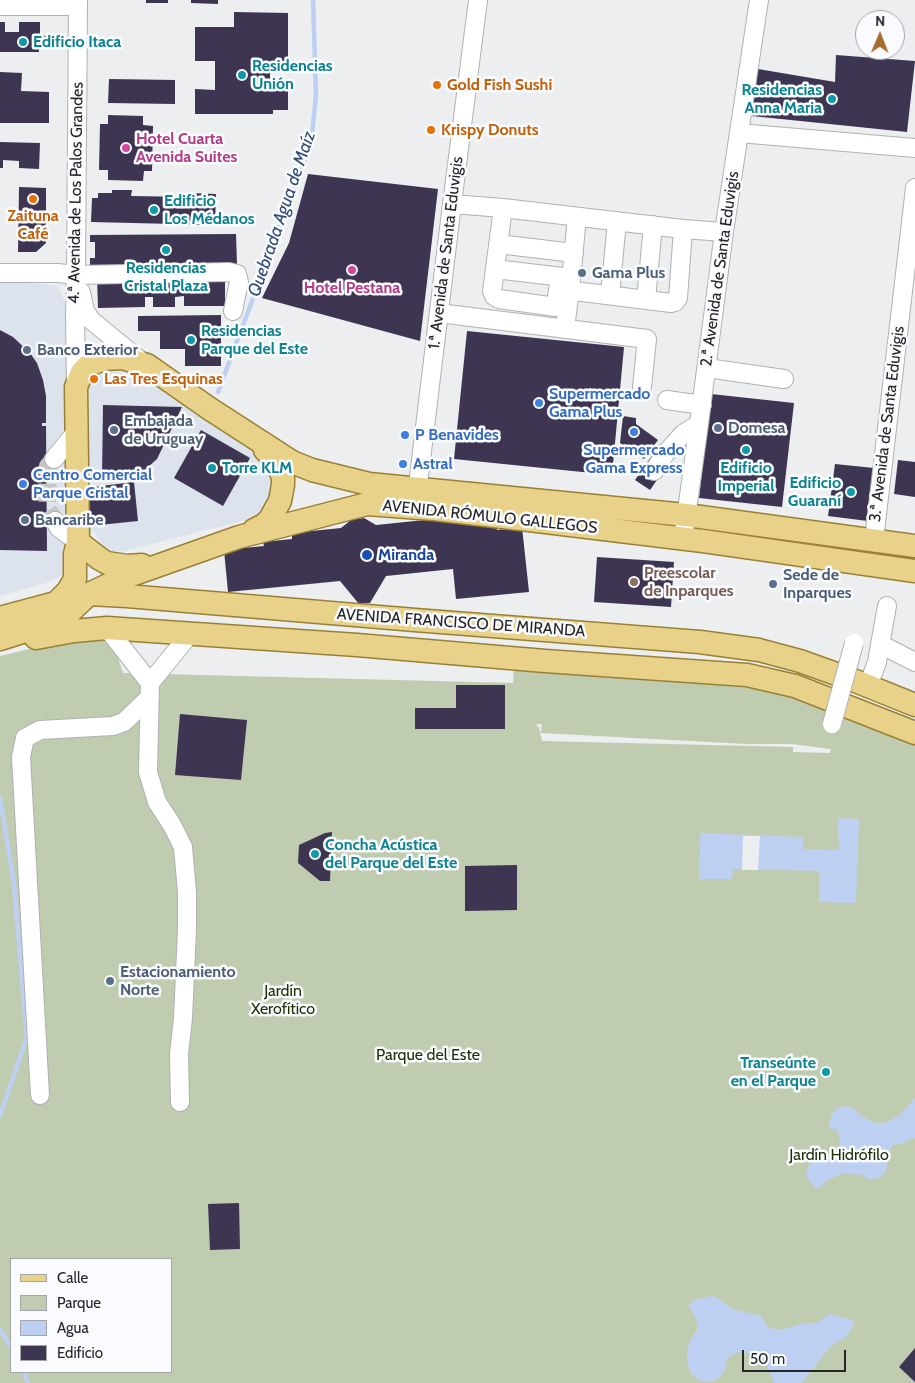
<!DOCTYPE html>
<html>
<head>
<meta charset="utf-8">
<style>
  body { margin:0 }
  #map { position:relative; width:915px; height:1383px; overflow:hidden; background:#eceef0; font-family:Cabin,sans-serif }
  canvas { display:block }
  .legend { position:absolute; left:10px; top:1258px; width:162px; height:115px; box-sizing:border-box; background:#f9fbfe; border:1px solid #a4a5a8; margin:0; padding:6px 9px; list-style:none; font-size:15px; color:#242526 }
  .legend li { display:flex; align-items:center; gap:10px; height:25px }
  .legend b { width:25px; border:1px solid #a4a5a8 }
  .north { position:absolute; left:855px; top:10px; width:50px; height:50px; box-sizing:border-box; background:#f9fbfe; border:1px solid #a4a5a8; border-radius:50%; rotate:1deg; font-size:14px; font-weight:700; line-height:20px; text-align:center; color:#242526 }
  .north::after { content:''; display:block; margin:auto; width:18px; height:22px; background:#a86b2f; clip-path:polygon(50% 0,100% 100%,50% 72%,0 100%) }
  .scale { position:absolute; left:742px; top:1350px; width:104px; height:22px; box-sizing:border-box; border:2px solid #242526; border-top:0; padding-left:6px; font-size:15px; line-height:18px; white-space:nowrap; color:#242526; -webkit-text-stroke:4px #f9fbfe; paint-order:stroke }
</style>
</head>
<body>
<div id="map">
<canvas width="915" height="1383"></canvas>
<ul class="legend">
<li><b style="height:6px;background:#e8d189"></b>Calle</li>
<li><b style="height:14px;background:#c0ccb0"></b>Parque</li>
<li><b style="height:14px;background:#bed0f1"></b>Agua</li>
<li><b style="height:14px;background:#3d3552"></b>Edificio</li>
</ul>
<div class="north">N</div>
<div class="scale">50 m</div>
</div>
<script>
const ctx = document.querySelector('canvas').getContext('2d');
ctx.lineJoin = 'round';
function paint(path, color) {
  ctx.fillStyle = color;
  ctx.fill(path, 'evenodd');
}
function poly(rows) {
  const path = new Path2D();
  for (const r of rows) {
    path.moveTo(r[0], r[1]);
    for (let i = 2; i < r.length; i += 2) path.lineTo(r[i], r[i + 1]);
  }
  return path;
}
function trace(path, color, width, dash) {
  ctx.strokeStyle = color;
  ctx.lineWidth = width;
  ctx.lineCap = dash ? 'butt' : 'round';
  ctx.setLineDash(dash || []);
  ctx.stroke(path);
}
function drawText(font, color, halo, rows, align = 'center') {
  ctx.font = font + ' Cabin,sans-serif';
  ctx.lineWidth = 5;
  ctx.setLineDash([]);
  ctx.textBaseline = 'middle';
  ctx.strokeStyle = halo;
  ctx.fillStyle = color;
  for (const [text, x, y, turn = 0] of rows) {
    ctx.save();
    ctx.translate(x, y);
    ctx.rotate((+turn || 0) * Math.PI / 180);
    ctx.textAlign = isNaN(turn) ? turn : align;
    if (halo) ctx.strokeText(text, 0, 0);
    ctx.fillText(text, 0, 0);
    ctx.restore();
  }
}
paint(poly([
  [0,282,46,284,56,286,61,292,68,312,68,372,123,361,258,445,278,479,264,512,254,518,123,551,112,551,103,545,94,532,68,532,65,571,58,578,49,582,0,596]
]), '#dce3ec');
paint(poly([
  [110,634,123,673,513,683,514,665,747,679,915,740,915,1383,0,1383,0,656,59,642],
  [537,724,542,724,541,733,746,744,791,744,831,749,830,753,793,752,793,747,542,741,539,727,537,727],
  [11,1259,171,1259,171,1372,11,1372]
]), '#c0ccb0');
paint(poly([
  [838,818,859,819,856,903,819,902,819,871,733,869,732,879,699,879,700,833,803,837,803,849,839,850],
  [915,1098,915,1138,904,1143,893,1145,888,1154,887,1166,886,1172,884,1174,876,1179,869,1179,862,1175,843,1173,826,1181,822,1186,816,1189,807,1178,806,1174,809,1164,819,1154,825,1154,831,1156,837,1152,840,1147,839,1133,835,1129,828,1128,832,1114,837,1108,846,1106,855,1109,859,1114,870,1121,878,1123,887,1122,900,1115],
  [713,1296,718,1298,733,1309,761,1316,767,1326,776,1330,789,1328,800,1324,808,1323,817,1323,829,1314,854,1320,853,1327,847,1336,829,1348,802,1383,774,1383,765,1362,756,1355,741,1352,731,1355,727,1360,724,1372,717,1380,707,1382,698,1380,690,1372,687,1360,687,1352,690,1341,697,1330,697,1321,693,1313,688,1306,693,1300,706,1297]
]), '#bed0f1');
paint(poly([
  [743,836,760,836,758,870,742,870]
]), '#eceef0');
trace(poly([
  [218,392,307,154,312,135,316,95,313,0],
  [0,797,14,884,27,1037,0,1116],
  [0,1329,11,1348],
  [24,1372,28,1383]
]), '#bed0f1', 4.5);
paint(poly([
  [146,0,168,0,168,3,146,3],
  [191,0,218,0,218,4,191,3],
  [234,12,288,13,288,61,270,61,270,89,288,89,288,110,273,110,273,114,195,114,195,89,215,90,215,61,195,61,195,27,234,27],
  [0,22,5,22,5,32,19,32,19,22,40,22,40,35,46,36,46,49,39,49,39,52,0,52],
  [836,55,915,61,907,132,752,116,758,69,835,82],
  [0,72,22,73,21,91,49,92,49,123,0,123],
  [109,79,175,80,175,104,108,103],
  [108,115,143,116,143,125,153,126,152,171,144,171,143,181,108,180,108,170,99,170,100,124,108,124],
  [0,142,40,143,39,169,19,168,19,161,3,160,3,168,0,168],
  [308,174,438,189,420,341,262,298,289,243],
  [19,187,46,188,46,243,36,252,18,252],
  [112,190,132,190,131,196,190,197,190,193,216,194,215,225,91,222,92,198,98,198,98,193,112,193],
  [236,234,237,264,90,265,90,258,95,258,95,242,90,242,90,235],
  [225,275,225,306,184,306,184,296,175,297,175,307,153,307,153,297,145,297,145,307,98,308,97,277],
  [221,315,221,366,185,366,185,349,160,349,160,331,138,331,138,316],
  [0,330,13,337,30,353,37,363,43,380,46,396,46,423,42,423,42,426,46,426,47,551,0,550],
  [467,331,624,347,612,475,454,459],
  [711,394,794,403,782,507,699,498],
  [103,405,182,407,157,459,139,475,102,477],
  [623,416,636,418,636,424,658,440,644,459,620,443],
  [201,430,250,458,223,506,174,478],
  [660,444,675,454,650,490,635,480],
  [898,460,915,462,915,497,894,494],
  [835,464,874,468,868,521,828,516],
  [134,482,138,521,90,526,85,488],
  [454,517,496,518,497,530,522,527,529,592,456,599,453,569,386,576,370,603,365,603,359,604,340,581,228,592,224,550,264,546,263,542,292,539,292,533,341,528,351,520,364,518,376,525],
  [597,557,674,562,671,607,594,602],
  [456,685,505,685,505,729,415,729,415,708,456,708],
  [180,714,247,720,241,780,175,775],
  [332,832,330,881,320,881,298,863,299,845,325,833],
  [517,865,517,910,465,911,465,866],
  [239,1203,240,1249,210,1250,208,1204],
  [915,1348,915,1382,899,1367]
]), '#3d3552');
trace(poly([
  [54,459,48,466,47,509,55,521]
]), '#c4c6c8', 18, [18, 9]);
const minor = poly([
  [0,6,78,6],
  [739,133,915,148],
  [452,204,503,208],
  [683,229,678,298,675,302,671,303,558,289,556,307,499,299,494,296,492,291,503,208,683,229,724,232],
  [498,244,574,253],
  [495,269,571,278],
  [0,273,58,273,76,275,229,272,237,274,239,282,233,311],
  [81,292,85,311,91,320,142,362],
  [610,295,617,221],
  [646,300,653,225],
  [439,313,647,339,642,387],
  [565,328,570,290,577,217],
  [707,368,784,379],
  [76,386,75,315,76,275,78,0],
  [667,400,702,405],
  [54,459,76,432],
  [654,471,665,454,683,434,699,424],
  [416,501,452,204,478,0],
  [55,521,59,528,78,542],
  [683,539,699,424,724,232,759,0],
  [874,540,915,188],
  [107,628,150,683,148,772,157,802,172,825,183,847,187,892,187,930,183,1018,179,1054,180,1102],
  [880,644,915,662],
  [150,683,190,634],
  [868,686,877,662,887,606],
  [40,1095,21,757,25,738,40,730,113,726,124,722,150,697]
]);
const major = poly([
  [254,530,264,525,270,519,280,501,283,485,283,477,276,461,265,450],
  [78,542,100,559,107,563,127,566,142,565],
  [56,603,68,591,75,579,75,554,78,542,76,387,82,372,89,365,104,359,122,358,147,365,210,409,292,462,312,470,369,484,686,515,915,546],
  [0,618,89,594,127,596,415,620,700,642,759,650,800,661,853,680,915,705],
  [36,638,74,631,107,628,357,645,545,661,747,675,795,686,915,733],
  [0,639,51,623,71,611,89,594,123,578,239,537,367,504,434,509,529,520,703,541,915,571]
]);
trace(minor, '#afb1b3', 20);
trace(major, '#998133', 25);
trace(minor, '#fff', 18);
trace(major, '#e8d189', 22);
const minorBridge = poly([
  [832,724,854,643]
]);
trace(minorBridge, '#afb1b3', 20, []);
trace(minorBridge, '#fff', 18);
for (const [x, y, r, color] of [
  [23,42,5,"#0f9aa8"],
  [242,75,5,"#0f9aa8"],
  [437,85,5,"#e8710a"],
  [832,99,5,"#0f9aa8"],
  [431,130,5,"#e8710a"],
  [126,148,5,"#d1479c"],
  [33,199,5,"#e8710a"],
  [154,210,5,"#0f9aa8"],
  [166,250,5,"#0f9aa8"],
  [352,270,5,"#d1479c"],
  [582,273,5,"#5c6f8a"],
  [191,340,5,"#0f9aa8"],
  [27,350,5,"#5c6f8a"],
  [94,379,5,"#e8710a"],
  [539,403,5,"#3f7fe0"],
  [718,428,5,"#5c6f8a"],
  [114,430,5,"#5c6f8a"],
  [634,432,5,"#3f7fe0"],
  [405,435,5,"#3f7fe0"],
  [746,450,5,"#0f9aa8"],
  [403,464,5,"#3f7fe0"],
  [212,468,5,"#0f9aa8"],
  [23,484,5,"#3f7fe0"],
  [851,492,5,"#0f9aa8"],
  [25,520,5,"#5c6f8a"],
  [367,555,6,"#1a4fb4"],
  [634,582,5,"#8d6e63"],
  [773,584,5,"#5c6f8a"],
  [315,854,5,"#0f9aa8"],
  [110,981,5,"#5c6f8a"],
  [826,1072,5,"#0f9aa8"]
]) {
  const dot = new Path2D();
  dot.arc(x, y, r, 0, 2 * Math.PI);
  ctx.fillStyle = color;
  ctx.fill(dot);
  trace(dot, '#f9fbfe', 2);
}
drawText('bold 16px', '#0d838f', '#f9fbfe', [
  ["Edificio Itaca",33,42],
  ["Residencias",252,66],
  ["Unión",252,84],
  ["Residencias",822,90,"right"],
  ["Anna Maria",822,108,"right"],
  ["Edificio",164,201],
  ["Los Médanos",164,219],
  ["Residencias",166,268,"center"],
  ["Cristal Plaza",166,286,"center"],
  ["Residencias",201,331],
  ["Parque del Este",201,349],
  ["Torre KLM",222,468],
  ["Edificio",746,468,"center"],
  ["Imperial",746,486,"center"],
  ["Edificio",841,483,"right"],
  ["Guaraní",841,501,"right"],
  ["Concha Acústica",325,845],
  ["del Parque del Este",325,863],
  ["Transeúnte",816,1063,"right"],
  ["en el Parque",816,1081,"right"]
], 'left');
drawText('bold 16px', '#c56008', '#f9fbfe', [
  ["Gold Fish Sushi",447,85],
  ["Krispy Donuts",441,130],
  ["Zaituna",33,216,"center"],
  ["Café",33,234,"center"],
  ["Las Tres Esquinas",104,379]
], 'left');
drawText('bold 16px', '#b23c85', '#f9fbfe', [
  ["Hotel Cuarta",136,139],
  ["Avenida Suites",136,157],
  ["Hotel Pestana",352,288,"center"]
], 'left');
drawText('16px', '#242526', '#f9fbfe', [
  ["4.ª Avenida de Los Palos Grandes",76,193,-89],
  ["1.ª Avenida de Santa Eduvigis",446,253,-83],
  ["2.ª Avenida de Santa Eduvigis",720,269,-82],
  ["3.ª Avenida de Santa Eduvigis",887,424,-83],
  ["AVENIDA RÓMULO GALLEGOS",490,517,6],
  ["AVENIDA FRANCISCO DE MIRANDA",461,623,4]
]);
drawText('bold 16px', '#4e5e75', '#f9fbfe', [
  ["Gama Plus",592,273],
  ["Banco Exterior",37,350],
  ["Embajada",124,421],
  ["de Uruguay",124,439],
  ["Domesa",728,428],
  ["Bancaribe",35,520],
  ["Sede de",783,575],
  ["Inparques",783,593],
  ["Estacionamiento",120,972],
  ["Norte",120,990]
], 'left');
drawText('bold 16px', '#366cbe', '#f9fbfe', [
  ["Supermercado",549,394],
  ["Gama Plus",549,412],
  ["P Benavides",415,435],
  ["Supermercado",634,450,"center"],
  ["Gama Express",634,468,"center"],
  ["Astral",413,464],
  ["Centro Comercial",33,475],
  ["Parque Cristal",33,493]
], 'left');
drawText('bold 16px', '#164399', '#f9fbfe', [
  ["Miranda",378,555]
], 'left');
drawText('bold 16px', '#785e54', '#f9fbfe', [
  ["Preescolar",644,573],
  ["de Inparques",644,591]
], 'left');
drawText('16px', '#233007', '#f9fbfe', [
  ["Jardín",283,991],
  ["Xerofítico",283,1009],
  ["Parque del Este",428,1055],
  ["Jardín Hidrófilo",839,1155]
]);
drawText('italic 18px', '#324975', '#f9fbfe', [
  ["Quebrada Agua de Maíz",282,214,-71]
]);
</script>
</body>
</html>
